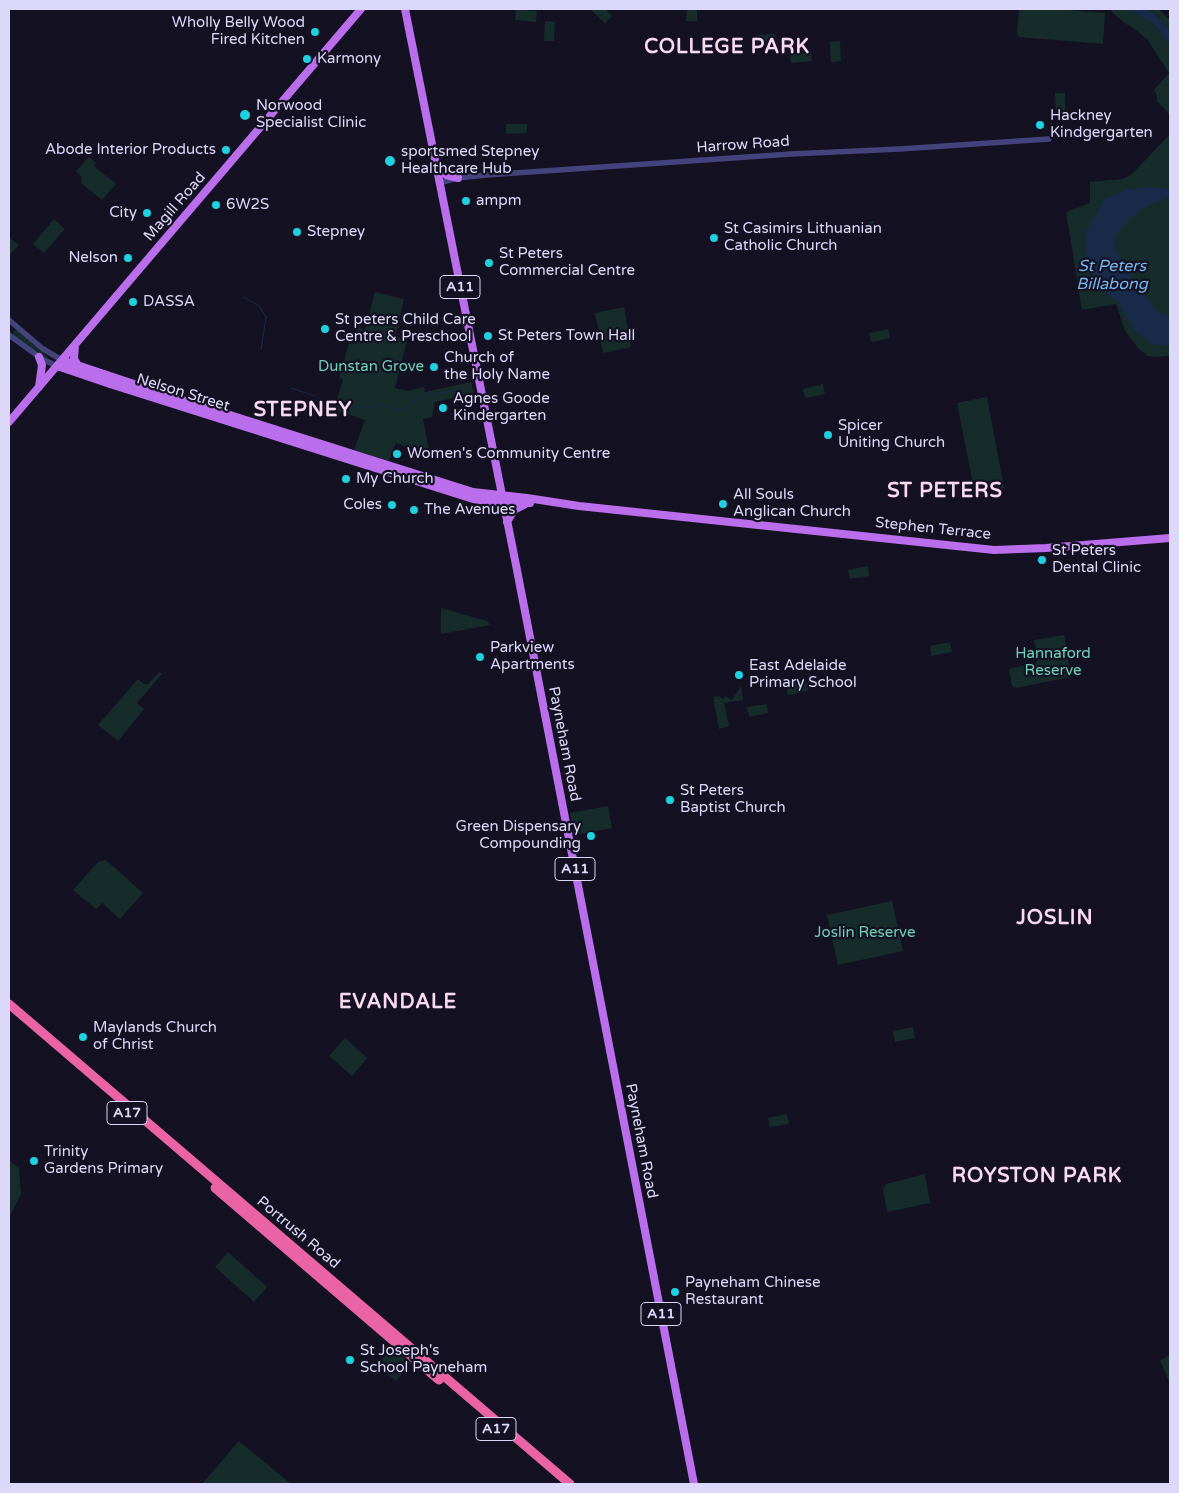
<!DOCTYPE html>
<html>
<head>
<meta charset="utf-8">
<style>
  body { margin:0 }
  #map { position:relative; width:1179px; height:1493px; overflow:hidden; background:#141123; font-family:"Varela Round",sans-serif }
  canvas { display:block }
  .frame { position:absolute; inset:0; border:10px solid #dcd8fa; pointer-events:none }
</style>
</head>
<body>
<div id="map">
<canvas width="1179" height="1493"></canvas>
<div class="frame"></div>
</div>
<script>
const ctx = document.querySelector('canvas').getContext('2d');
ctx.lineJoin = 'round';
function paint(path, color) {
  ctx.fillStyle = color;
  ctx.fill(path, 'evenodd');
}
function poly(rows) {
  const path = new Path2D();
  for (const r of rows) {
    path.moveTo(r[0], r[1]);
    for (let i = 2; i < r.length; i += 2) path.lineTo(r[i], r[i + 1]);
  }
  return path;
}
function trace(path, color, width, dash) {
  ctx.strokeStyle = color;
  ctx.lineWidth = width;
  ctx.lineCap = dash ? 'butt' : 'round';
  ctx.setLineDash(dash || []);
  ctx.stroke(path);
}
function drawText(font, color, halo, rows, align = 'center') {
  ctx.font = font + ' "Varela Round",sans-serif';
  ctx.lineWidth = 4.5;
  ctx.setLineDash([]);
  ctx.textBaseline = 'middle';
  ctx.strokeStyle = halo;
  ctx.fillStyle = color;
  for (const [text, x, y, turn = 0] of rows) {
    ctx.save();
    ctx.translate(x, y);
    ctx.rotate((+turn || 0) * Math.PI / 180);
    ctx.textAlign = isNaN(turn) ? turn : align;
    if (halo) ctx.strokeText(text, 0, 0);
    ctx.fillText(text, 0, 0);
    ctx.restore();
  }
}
paint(poly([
  [590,9,605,9,612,16,605,23],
  [687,9,697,9,697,21,686,21],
  [1019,9,1056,9,1105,13,1103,44,1019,37,1017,35],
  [1110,9,1142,9,1138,14,1153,24,1170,44,1170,115,1157,101,1157,96,1154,90,1169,73,1147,39,1128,24,1127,25,1113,13],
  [1145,9,1159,9,1170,20,1170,33,1161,19,1152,12],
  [516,10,537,11,536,22,515,20],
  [545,21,555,22,554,41,544,41],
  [775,34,776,44,757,45,757,35],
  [840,41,841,61,831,62,830,42],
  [811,51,812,61,791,63,790,52],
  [1055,93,1065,93,1065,111,1056,112],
  [506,124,527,124,527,133,506,134],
  [1170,134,1170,356,1157,357,1148,356,1139,349,1125,331,1116,304,1082,310,1066,212,1090,203,1090,182,1122,179,1131,175],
  [89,157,96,163,94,166,116,184,102,200,81,183,82,177,76,171],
  [54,219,65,229,44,253,33,244],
  [874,221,876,230,856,235,854,226],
  [10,238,19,245,9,256,9,239],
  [375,292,404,299,395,337,407,340,395,388,408,391,424,387,425,392,471,382,474,394,435,402,432,417,423,419,430,456,396,443,389,461,354,450,365,420,334,410,343,379,339,378,349,343,354,344,358,328,365,330],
  [624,307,631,347,603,353,595,313],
  [888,329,890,338,871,342,869,333],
  [15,330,17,330,50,359,40,355,12,334],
  [823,384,825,394,805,398,803,389],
  [987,397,1004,488,975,494,957,403],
  [868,566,869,576,850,579,848,570],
  [441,608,487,621,490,625,441,634],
  [1064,635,1071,677,1015,688,1012,686,1009,669,1036,663,1038,653,1034,640],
  [950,642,952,652,931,656,930,646],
  [159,672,162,674,137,703,144,709,118,741,98,725,138,679,144,684,148,684],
  [806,681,808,691,788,695,786,685],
  [741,686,743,700,724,703,729,726,719,729,713,697,719,696,724,699,725,696,732,700],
  [767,704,768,713,749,717,747,707],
  [608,806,612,828,574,835,570,813],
  [106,860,143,893,120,919,102,903,96,909,73,890,99,861],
  [892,901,903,951,838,965,827,915],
  [913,1027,915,1038,895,1042,893,1031],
  [345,1038,367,1058,352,1076,329,1056],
  [787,1114,789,1124,770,1127,768,1118],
  [9,1160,19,1168,21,1194,9,1218],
  [925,1174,930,1203,887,1212,883,1189,886,1184],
  [228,1252,267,1287,254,1302,215,1267],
  [392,1347,411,1363,396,1381,375,1363,378,1359,381,1361],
  [1170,1355,1170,1384,1160,1360],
  [239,1441,291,1484,202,1484]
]), '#152c2b');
paint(poly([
  [1129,9,1145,9,1152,12,1161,19,1170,32,1170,45,1153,24],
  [1152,187,1170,189,1170,197,1140,210,1121,228,1115,237,1116,251,1137,285,1150,301,1153,307,1162,314,1170,316,1170,344,1160,346,1148,342,1135,331,1117,301,1106,294,1097,283,1087,265,1085,253,1086,231,1104,199,1127,189]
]), '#172a47');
trace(poly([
  [1078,267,1087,265],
  [244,297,259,306,266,317,261,350],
  [291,388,315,396],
  [338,403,361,408,384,405,399,410,426,396,464,388]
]), '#172a47', 1);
trace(poly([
  [439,183,458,178,486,175,791,154,900,149,1049,139],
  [9,320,43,349,62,360],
  [9,335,42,359,57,366]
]), '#44437c', 5.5);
trace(poly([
  [405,9,516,565,694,1484],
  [437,166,446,175,458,178],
  [75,345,74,359,79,367],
  [39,357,42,365,39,387],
  [62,360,170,396,473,492,527,498,579,506,994,550,1046,548,1170,538],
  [57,366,110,384,473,499,493,502,530,503],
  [9,422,361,9],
  [507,522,514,510,524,505]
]), '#ba6eec', 8);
trace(poly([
  [9,1004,570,1484],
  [215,1188,439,1380]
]), '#ea63a6', 9);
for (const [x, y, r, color] of [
  [315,32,5,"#1ed0e0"],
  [307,59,5,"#1ed0e0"],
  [245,115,6,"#1ed0e0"],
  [1040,125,5,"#1ed0e0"],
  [226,150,5,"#1ed0e0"],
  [390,161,6,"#1ed0e0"],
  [466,201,5,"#1ed0e0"],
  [216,205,5,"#1ed0e0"],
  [147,213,5,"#1ed0e0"],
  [297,232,5,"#1ed0e0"],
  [714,238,5,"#1ed0e0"],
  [128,258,5,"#1ed0e0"],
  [489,263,5,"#1ed0e0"],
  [133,302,5,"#1ed0e0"],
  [325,329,5,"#1ed0e0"],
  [488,336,5,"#1ed0e0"],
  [434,367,5,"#1ed0e0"],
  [443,408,5,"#1ed0e0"],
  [828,435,5,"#1ed0e0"],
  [397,454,5,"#1ed0e0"],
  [346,479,5,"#1ed0e0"],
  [723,504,5,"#1ed0e0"],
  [392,505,5,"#1ed0e0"],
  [414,510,5,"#1ed0e0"],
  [1042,560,5,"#1ed0e0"],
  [480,657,5,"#1ed0e0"],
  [739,675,5,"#1ed0e0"],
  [670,800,5,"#1ed0e0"],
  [591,836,5,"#1ed0e0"],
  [83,1037,5,"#1ed0e0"],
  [34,1161,5,"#1ed0e0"],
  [675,1292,5,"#1ed0e0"],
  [350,1360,5,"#1ed0e0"]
]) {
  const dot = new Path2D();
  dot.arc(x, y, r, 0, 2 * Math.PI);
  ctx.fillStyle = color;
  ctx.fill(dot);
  trace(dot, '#141123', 2);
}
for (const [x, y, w] of [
  [460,287,40],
  [575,869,40],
  [127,1113,40],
  [661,1314,40],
  [496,1429,40]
]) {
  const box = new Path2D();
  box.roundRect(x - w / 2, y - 11.5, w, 23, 4);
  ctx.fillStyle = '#141123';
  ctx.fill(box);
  trace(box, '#dcd8fa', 1);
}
drawText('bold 14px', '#dcd8fa', null, [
  ["A11",460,287],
  ["A11",575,869],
  ["A17",127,1113],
  ["A11",661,1314],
  ["A17",496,1429]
]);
drawText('15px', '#dcd8fa', '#141123', [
  ["Wholly Belly Wood",305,23,"right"],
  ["Fired Kitchen",305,40,"right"],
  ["Karmony",317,59],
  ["Norwood",256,106],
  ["Specialist Clinic",256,123],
  ["Hackney",1050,116],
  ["Kindgergarten",1050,133],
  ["Abode Interior Products",216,150,"right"],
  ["sportsmed Stepney",401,152],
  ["Healthcare Hub",401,169],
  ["ampm",476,201],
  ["6W2S",226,205],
  ["City",137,213,"right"],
  ["St Casimirs Lithuanian",724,229],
  ["Catholic Church",724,246],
  ["Stepney",307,232],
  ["St Peters",499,254],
  ["Commercial Centre",499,271],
  ["Nelson",118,258,"right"],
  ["DASSA",143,302],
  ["St peters Child Care",335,320],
  ["Centre & Preschool",335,337],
  ["St Peters Town Hall",498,336],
  ["Church of",444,358],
  ["the Holy Name",444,375],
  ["Agnes Goode",453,399],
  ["Kindergarten",453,416],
  ["Spicer",838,426],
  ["Uniting Church",838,443],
  ["Women's Community Centre",407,454],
  ["My Church",356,479],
  ["All Souls",733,495],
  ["Anglican Church",733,512],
  ["Coles",382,505,"right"],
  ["The Avenues",424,510],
  ["St Peters",1052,551],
  ["Dental Clinic",1052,568],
  ["Parkview",490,648],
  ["Apartments",490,665],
  ["East Adelaide",749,666],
  ["Primary School",749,683],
  ["St Peters",680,791],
  ["Baptist Church",680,808],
  ["Green Dispensary",581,827,"right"],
  ["Compounding",581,844,"right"],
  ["Maylands Church",93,1028],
  ["of Christ",93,1045],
  ["Trinity",44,1152],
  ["Gardens Primary",44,1169],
  ["Payneham Chinese",685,1283],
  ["Restaurant",685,1300],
  ["St Joseph's",360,1351],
  ["School Payneham",360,1368]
], 'left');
drawText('15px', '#dcd8fa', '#141123', [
  ["Harrow Road",743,145,-4],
  ["Magill Road",175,207,-49],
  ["Nelson Street",183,393,17],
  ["Stephen Terrace",933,529,6],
  ["Payneham Road",564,744,79],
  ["Payneham Road",641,1141,79],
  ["Portrush Road",298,1233,40]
]);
drawText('15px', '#6ed1b6', '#141123', [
  ["Dunstan Grove",371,367],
  ["Hannaford",1053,654],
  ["Reserve",1053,671],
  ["Joslin Reserve",865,933]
]);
drawText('italic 16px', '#74b7ec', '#141123', [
  ["St Peters",1112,267],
  ["Billabong",1112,285]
]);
ctx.letterSpacing = '1px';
drawText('bold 20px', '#fadaef', '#141123', [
  ["COLLEGE PARK",727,48],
  ["STEPNEY",303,411],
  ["ST PETERS",945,492],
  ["JOSLIN",1055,919],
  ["EVANDALE",398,1003],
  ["ROYSTON PARK",1037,1177]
]);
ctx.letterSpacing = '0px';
</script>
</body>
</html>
